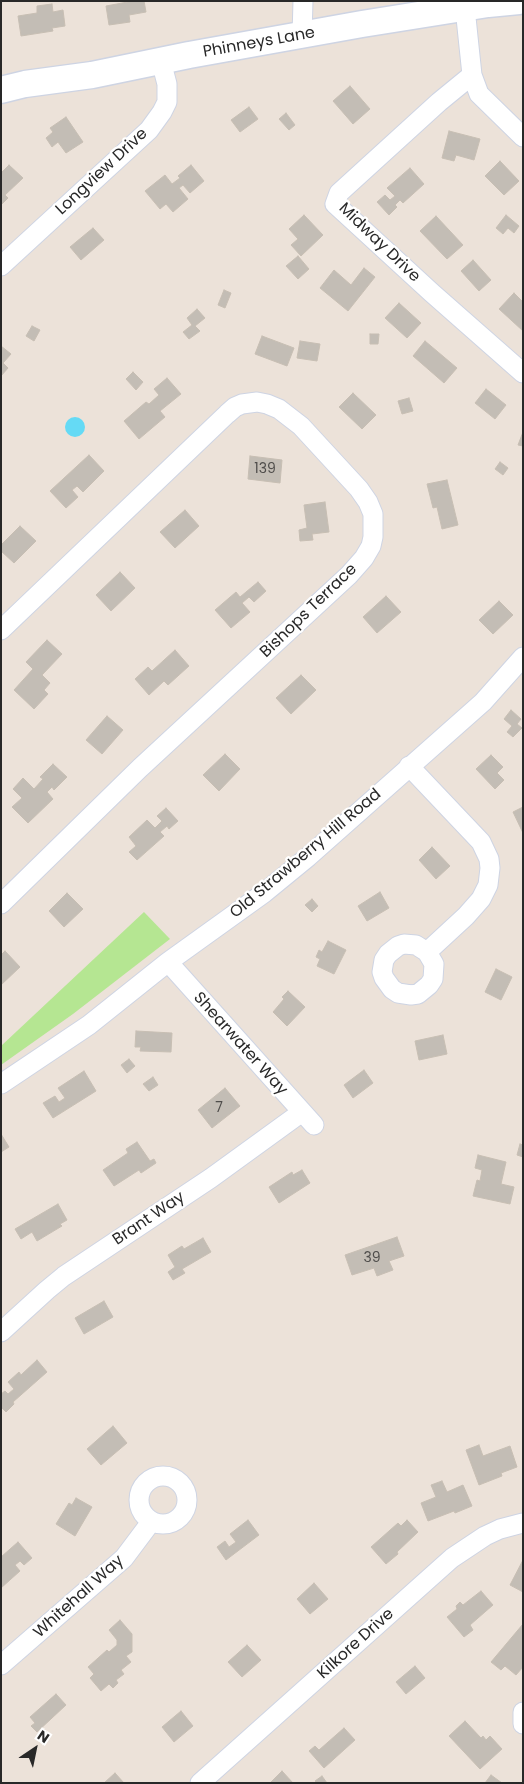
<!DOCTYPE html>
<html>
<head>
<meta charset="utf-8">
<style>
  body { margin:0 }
  #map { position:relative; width:524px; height:1784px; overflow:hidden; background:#ece2d9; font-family:Poppins,sans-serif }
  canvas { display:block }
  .frame { position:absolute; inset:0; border:2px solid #282828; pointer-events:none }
  .north { position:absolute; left:10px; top:1724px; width:50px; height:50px; -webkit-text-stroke:4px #fff; paint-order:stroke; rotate:34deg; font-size:14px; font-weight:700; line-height:20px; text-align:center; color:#282828 }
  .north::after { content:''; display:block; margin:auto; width:18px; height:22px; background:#282828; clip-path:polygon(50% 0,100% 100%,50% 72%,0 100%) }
</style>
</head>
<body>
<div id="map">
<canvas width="524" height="1784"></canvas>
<div class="frame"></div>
<div class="north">N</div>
</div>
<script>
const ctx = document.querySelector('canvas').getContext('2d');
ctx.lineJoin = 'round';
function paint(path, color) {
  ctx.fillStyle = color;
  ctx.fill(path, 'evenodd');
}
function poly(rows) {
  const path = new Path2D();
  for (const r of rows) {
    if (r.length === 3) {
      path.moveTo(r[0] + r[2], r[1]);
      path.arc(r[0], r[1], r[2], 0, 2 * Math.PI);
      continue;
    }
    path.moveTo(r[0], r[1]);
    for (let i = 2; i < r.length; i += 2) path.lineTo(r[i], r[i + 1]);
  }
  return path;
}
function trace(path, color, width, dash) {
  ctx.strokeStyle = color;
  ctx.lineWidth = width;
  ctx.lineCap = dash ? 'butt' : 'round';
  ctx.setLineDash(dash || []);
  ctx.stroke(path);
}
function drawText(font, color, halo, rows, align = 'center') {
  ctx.font = font + ' Poppins,sans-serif';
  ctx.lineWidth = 4.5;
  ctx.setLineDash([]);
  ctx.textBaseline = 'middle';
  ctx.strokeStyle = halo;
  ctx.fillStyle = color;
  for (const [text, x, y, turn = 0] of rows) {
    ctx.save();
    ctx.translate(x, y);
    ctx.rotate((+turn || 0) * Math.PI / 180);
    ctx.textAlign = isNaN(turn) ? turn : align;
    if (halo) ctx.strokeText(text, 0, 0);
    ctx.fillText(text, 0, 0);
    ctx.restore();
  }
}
paint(poly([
  [144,912,170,939,73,1014,1,1065,1,1046]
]), '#b5e692');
paint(poly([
  [75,427,10]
]), '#65daf5');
const building = poly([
  [133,1,144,1,146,12,129,15,130,22,109,25,106,6,133,1],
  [52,4,53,12,63,10,65,26,52,28,53,31,21,36,18,16,37,13,37,6,52,4],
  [350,86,370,109,353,124,333,101,350,86],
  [249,107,258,119,240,132,231,120,249,107],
  [286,113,295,125,289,130,279,119,286,113],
  [66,117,83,142,66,153,58,142,52,147,46,138,53,132,50,128,66,117],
  [449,131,480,139,474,160,456,155,454,161,442,158,449,131],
  [500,161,519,181,504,195,485,176,500,161],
  [9,165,23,178,5,195,8,198,1,205,1,173,9,165],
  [191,165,204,181,190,193,183,185,179,188,188,199,173,212,166,204,160,209,145,191,165,175,172,184,180,178,178,176,191,165],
  [410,168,424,184,403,203,400,200,395,205,397,207,389,215,377,202,385,195,390,200,395,196,387,188,410,168],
  [304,215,323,235,301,256,291,245,298,239,289,229,304,215],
  [506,215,519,226,514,233,508,228,503,234,496,228,506,215],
  [436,216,463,245,447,259,420,231,436,216],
  [93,228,104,240,81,260,70,247,93,228],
  [298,256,309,269,298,279,286,266,298,256],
  [473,260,491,280,479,291,461,271,473,260],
  [364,268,375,277,348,311,320,288,334,270,351,285,364,268],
  [224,290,231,293,225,308,218,305,224,290],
  [514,293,523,302,523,331,499,309,514,293],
  [399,303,421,323,407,338,385,318,399,303],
  [197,309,205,318,195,326,200,331,189,339,183,332,192,325,187,318,197,309],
  [32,326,40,330,34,341,26,336,32,326],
  [370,334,379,334,378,344,370,344,370,334],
  [262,336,294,348,287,366,255,354,262,336],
  [300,341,320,344,317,361,297,358,300,341],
  [425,341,457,368,444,383,413,356,425,341],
  [1,346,11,354,3,363,8,368,1,376,1,346],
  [133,372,143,382,136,390,126,379,133,372],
  [167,378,181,394,160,411,165,417,139,439,124,421,146,402,149,404,159,395,154,389,167,378],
  [486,389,506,405,495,419,475,403,486,389],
  [353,393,376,415,362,429,339,407,353,393],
  [409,398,413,411,402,414,398,401,409,398],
  [523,432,523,446,518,445,523,432],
  [89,455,104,471,83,492,77,486,72,490,78,497,66,508,50,491,89,455],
  [250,456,282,460,280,483,248,479,250,456],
  [500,462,508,468,503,475,495,469,500,462],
  [447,480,458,525,442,529,437,507,433,508,427,484,447,480],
  [325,502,329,532,312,534,313,540,300,541,299,530,307,528,304,505,325,502],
  [185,510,199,526,175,548,160,532,185,510],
  [20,526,36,541,14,563,1,551,1,545,20,526],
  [120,572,135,588,111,611,96,595,120,572],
  [258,582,266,591,254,602,249,597,242,603,250,612,231,628,215,610,236,592,240,597,258,582],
  [386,596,401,612,377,633,363,617,386,596],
  [499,601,513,615,493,634,479,620,499,601],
  [47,640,62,654,42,675,50,683,44,690,48,694,34,709,14,690,33,669,26,662,47,640],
  [175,650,189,666,168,685,164,681,149,695,135,679,148,667,152,671,175,650],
  [301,675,316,690,291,714,276,698,301,675],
  [511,710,521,719,517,724,522,728,513,737,507,732,512,726,504,719,511,710],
  [107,716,123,730,102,754,86,740,107,716],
  [225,754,240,769,219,791,203,775,225,754],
  [491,755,503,767,497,773,504,780,495,789,476,769,491,755],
  [53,764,67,777,54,790,52,787,47,792,53,799,28,823,12,807,22,798,13,789,23,778,34,789,43,779,40,777,53,764],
  [523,807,523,833,513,812,523,807],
  [166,808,178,821,169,829,167,826,160,832,164,836,137,860,129,852,136,846,129,837,147,820,155,828,162,821,157,816,166,808],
  [432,847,450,866,436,879,419,860,432,847],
  [380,892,389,908,367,921,358,906,380,892],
  [67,893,83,909,64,927,49,911,67,893],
  [312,899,318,906,312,912,305,905,312,899],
  [328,941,346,950,334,974,317,966,320,959,316,957,319,950,322,952,328,941],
  [5,951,20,967,1,985,1,955,5,951],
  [496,969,512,977,501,1000,485,992,496,969],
  [288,991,305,1007,287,1026,273,1012,284,999,282,997,288,991],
  [136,1031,172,1033,171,1052,140,1051,141,1047,135,1047,136,1031],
  [443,1035,447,1054,419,1060,415,1041,443,1035],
  [129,1059,135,1066,127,1073,121,1065,129,1059],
  [364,1070,373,1083,353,1098,344,1085,364,1070],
  [84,1071,96,1091,53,1118,43,1103,55,1096,59,1102,65,1098,58,1088,84,1071],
  [153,1077,158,1085,149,1091,143,1084,153,1077],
  [225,1088,240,1106,212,1128,198,1110,225,1088],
  [1,1134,9,1147,1,1152,1,1134],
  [137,1142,150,1161,154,1159,156,1163,141,1173,139,1170,114,1186,103,1170,128,1153,126,1149,137,1142],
  [520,1144,523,1145,523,1157,517,1155,520,1144],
  [478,1155,506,1162,501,1184,514,1187,510,1204,473,1196,477,1180,480,1181,482,1170,475,1168,478,1155],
  [302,1170,310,1183,279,1203,269,1187,292,1172,293,1175,302,1170],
  [58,1204,67,1220,60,1224,62,1226,37,1241,32,1232,21,1239,15,1229,58,1204],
  [397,1237,404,1256,389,1261,393,1270,377,1276,374,1268,352,1275,345,1255,397,1237],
  [203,1238,211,1252,182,1269,185,1273,173,1280,168,1272,175,1267,168,1255,182,1246,184,1249,203,1238],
  [104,1301,113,1317,84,1334,75,1318,104,1301],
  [37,1360,47,1372,13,1402,14,1404,6,1412,1,1407,1,1394,5,1391,8,1394,14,1389,8,1382,19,1372,21,1375,37,1360],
  [113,1426,127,1443,101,1465,87,1449,113,1426],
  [479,1445,483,1456,510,1446,517,1467,501,1473,502,1476,479,1485,466,1450,479,1445],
  [442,1481,447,1492,463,1485,472,1506,455,1513,454,1511,428,1521,421,1503,436,1497,431,1485,442,1481],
  [76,1498,92,1507,75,1536,56,1524,69,1503,72,1505,76,1498],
  [248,1520,259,1535,226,1560,217,1547,225,1541,229,1547,236,1542,230,1534,248,1520],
  [407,1520,418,1532,397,1552,398,1554,386,1564,371,1547,398,1523,401,1526,407,1520],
  [18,1542,32,1558,24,1565,20,1561,15,1565,20,1571,1,1588,1,1557,18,1542],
  [523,1560,523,1592,510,1585,523,1560],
  [314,1583,328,1599,310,1614,297,1599,314,1583],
  [481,1591,493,1605,470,1625,473,1630,464,1637,447,1617,457,1609,456,1606,460,1602,463,1605,481,1591],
  [120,1620,132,1634,132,1652,126,1656,131,1662,121,1670,124,1674,116,1680,118,1683,113,1688,109,1684,101,1691,90,1678,94,1674,88,1667,107,1650,109,1652,117,1645,117,1640,109,1630,120,1620],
  [523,1624,523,1667,516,1675,505,1666,501,1670,491,1662,523,1624],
  [247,1645,261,1660,242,1677,228,1662,247,1645],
  [415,1666,425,1678,406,1694,396,1682,415,1666],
  [56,1694,66,1705,37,1732,31,1726,35,1723,30,1717,56,1694],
  [181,1711,193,1726,174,1742,162,1727,181,1711],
  [465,1721,481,1738,483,1736,486,1740,490,1736,502,1749,480,1769,449,1736,465,1721],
  [344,1728,355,1740,324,1768,309,1751,315,1746,319,1750,344,1728],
  [282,1771,293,1783,270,1783,282,1771],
  [115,1773,124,1783,104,1783,115,1773],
  [491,1775,502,1783,485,1783,491,1775],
  [322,1776,327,1783,317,1783,315,1781,322,1776]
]);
paint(building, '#c3bdb5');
trace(building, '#c7beb3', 1);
const minor = poly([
  [465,8,472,75,439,102,339,193,335,204,432,293,523,373],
  [302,36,303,1],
  [472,75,479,94,523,137],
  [1,266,149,130,162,112,167,102,167,84,161,61],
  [1,630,227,414,235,407,242,404,257,402,267,404,279,409,301,426,359,489,368,502,373,514,373,537,371,546,364,558,349,575,140,768,1,904],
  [409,766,481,842,489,859,490,868,488,885,481,899,466,916,427,952,416,945,404,944,398,946,388,954,384,960,382,972,384,978,392,989,398,993,411,995,418,994,429,985,433,979,434,964,427,952],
  [168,962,314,1125],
  [1,1084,89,1025,168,962,264,893,308,857,483,702,523,657],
  [1,1332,47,1290,64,1276,211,1178,302,1112],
  [163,1500,24],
  [1,1665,124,1558,151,1522],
  [523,1712,523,1724],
  [200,1783,452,1558,485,1536,500,1529,523,1523]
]);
const secondary = poly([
  [1,90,25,84,92,75,189,55,362,24,488,4,519,1]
]);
trace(minor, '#ced4e3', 21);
trace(secondary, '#ced4e3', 29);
trace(minor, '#fff', 19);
trace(secondary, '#fff', 26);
drawText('14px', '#4f4d4b', null, [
  ["139",265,469],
  ["7",219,1108],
  ["39",372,1258]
]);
drawText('16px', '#282828', '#fff', [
  ["Phinneys Lane",259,43,-10],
  ["Longview Drive",102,172,-43],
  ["Midway Drive",379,243,44],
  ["Bishops Terrace",309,611,-44],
  ["Old Strawberry Hill Road",306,854,-40],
  ["Shearwater Way",240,1044,48],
  ["Brant Way",149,1219,-34],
  ["Whitehall Way",79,1597,-42],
  ["Kilkore Drive",356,1644,-42]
]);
</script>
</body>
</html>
